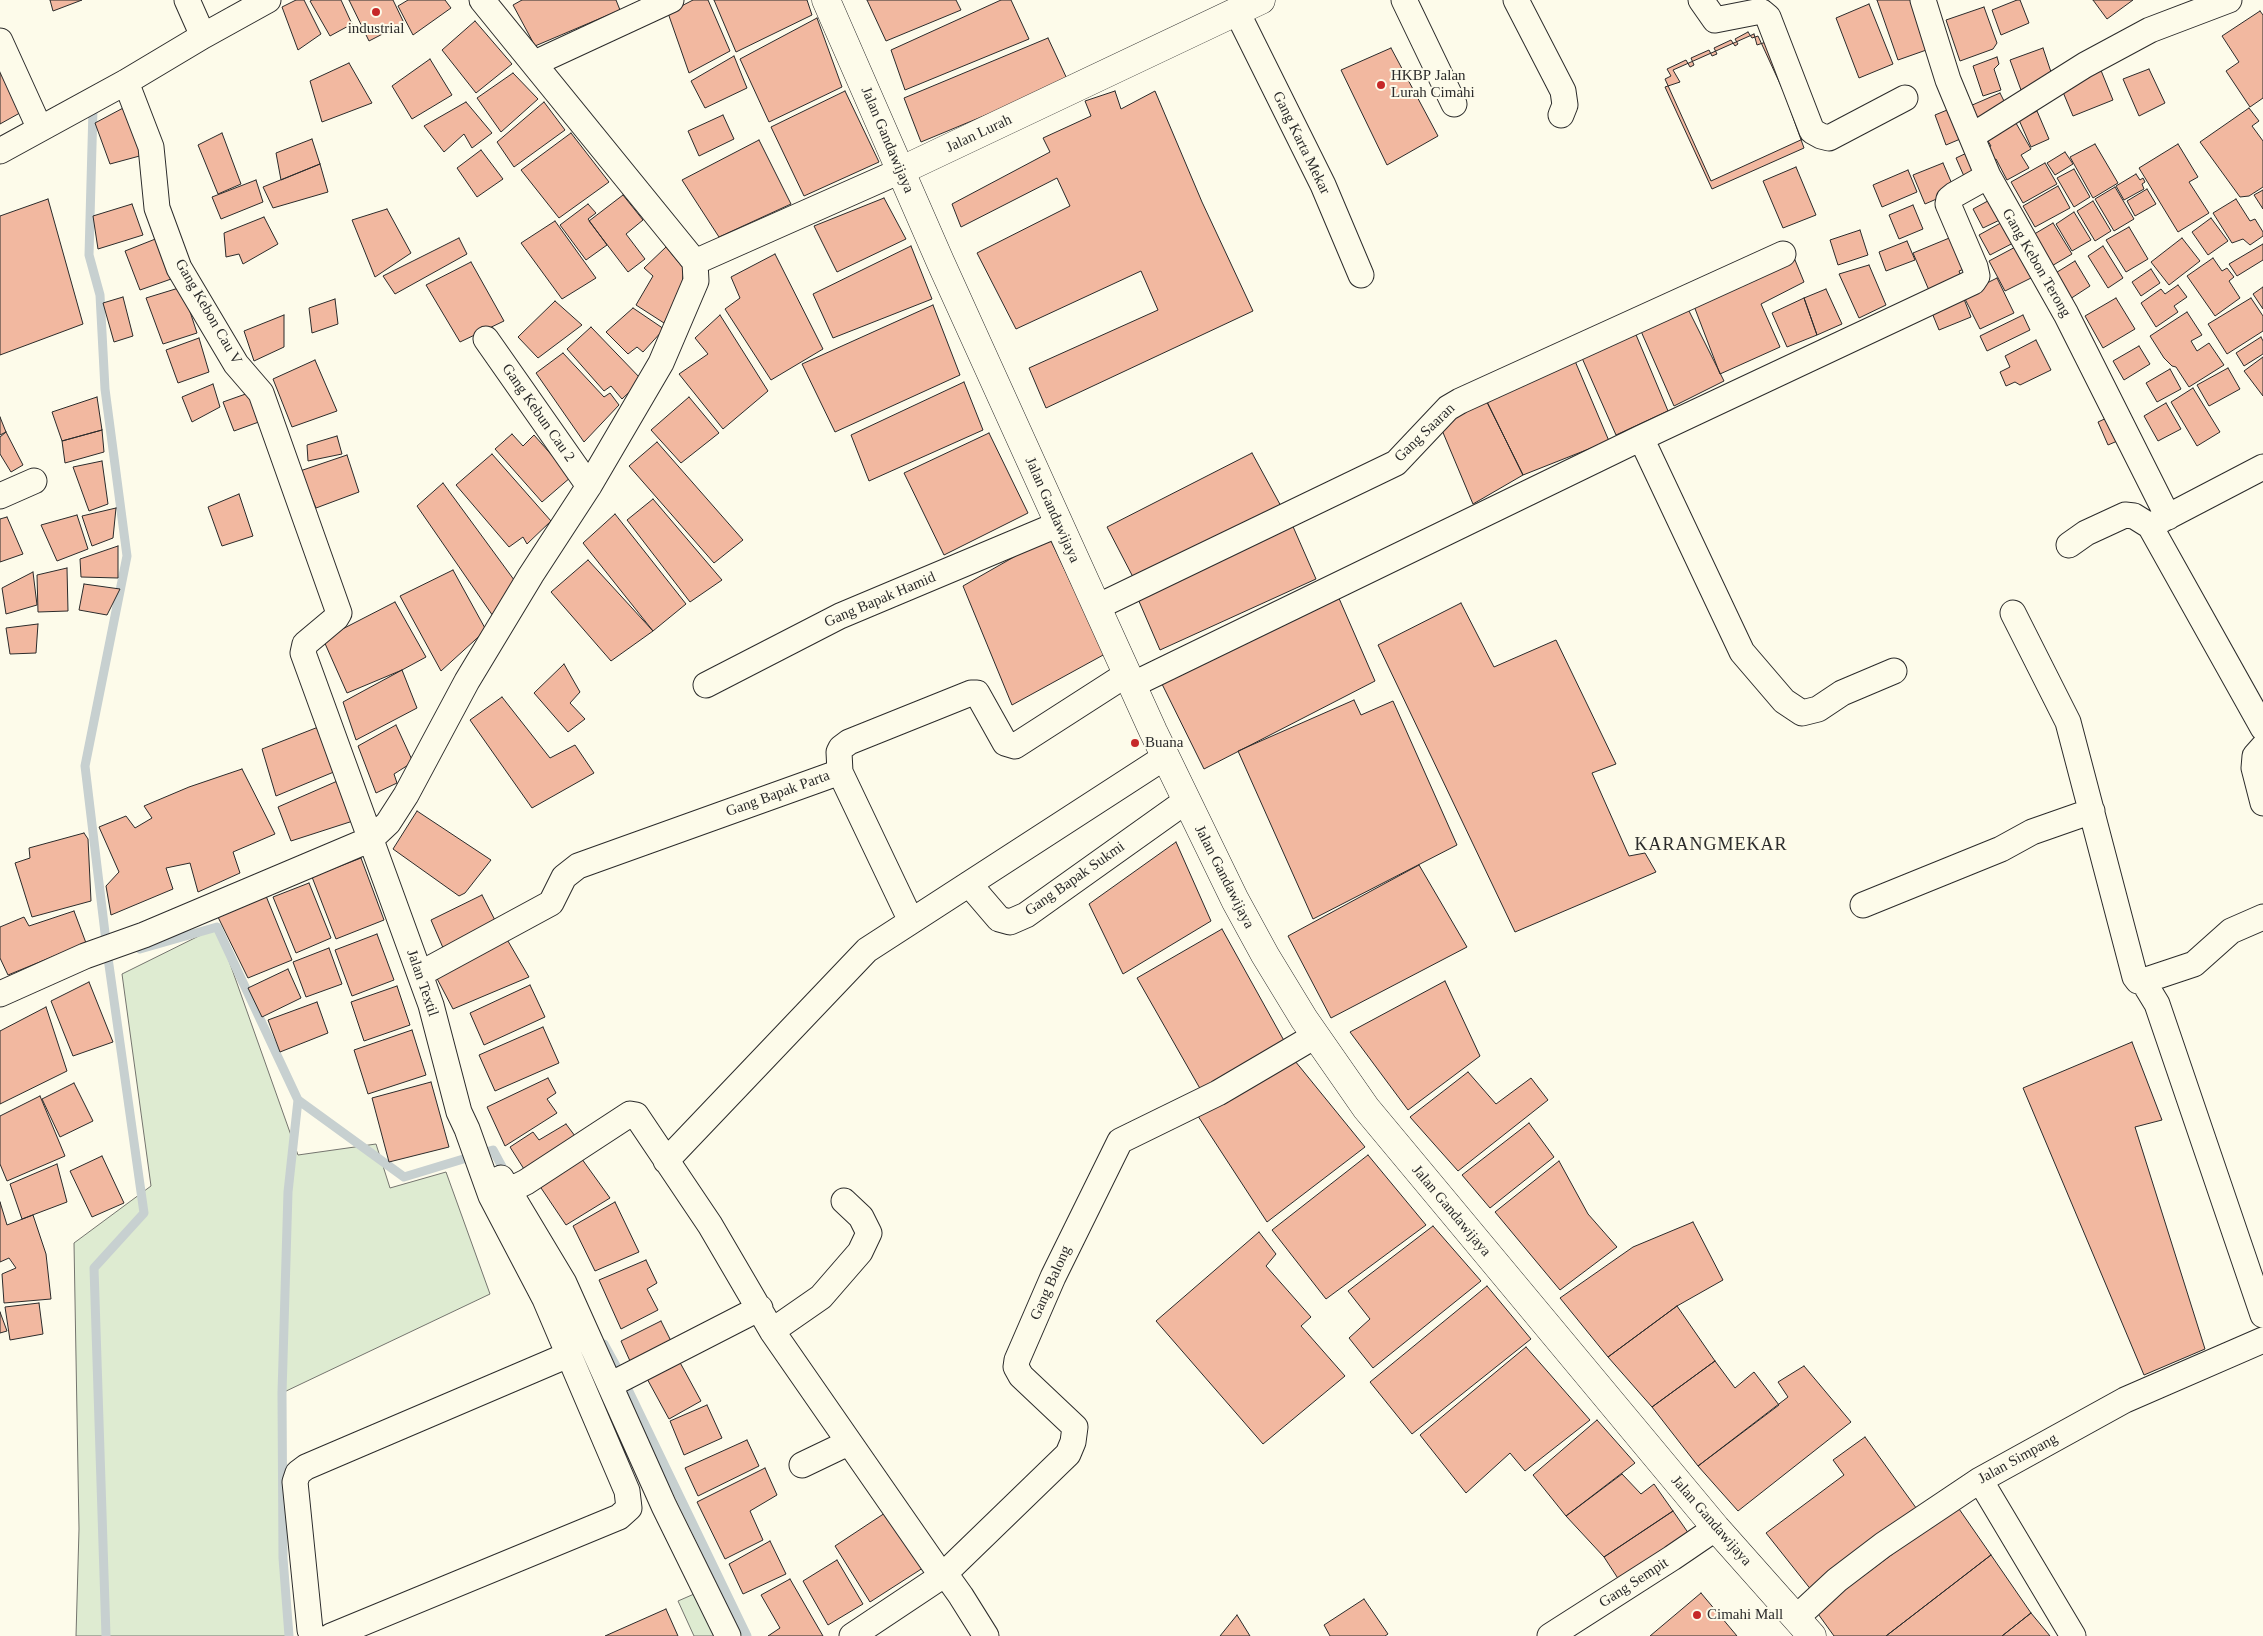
<!DOCTYPE html>
<html>
<head>
<meta charset="utf-8">
<style>
  body { margin:0 }
  canvas { display:block; background:#fdfbea }
</style>
</head>
<body>
<canvas width="2263" height="1636"></canvas>
<script>
const ctx = document.querySelector('canvas').getContext('2d');
ctx.lineJoin = 'round';
function paint(path, color) {
  ctx.fillStyle = color;
  ctx.fill(path, 'evenodd');
}
function poly(rows) {
  const path = new Path2D();
  for (const r of rows) {
    path.moveTo(r[0], r[1]);
    for (let i = 2; i < r.length; i += 2) path.lineTo(r[i], r[i + 1]);
  }
  return path;
}
function trace(path, color, width, dash) {
  ctx.strokeStyle = color;
  ctx.lineWidth = width;
  ctx.lineCap = dash ? 'butt' : 'round';
  ctx.setLineDash(dash || []);
  ctx.stroke(path);
}
function drawText(font, color, halo, rows, align = 'center') {
  ctx.font = font + ' Georgia,serif';
  ctx.lineWidth = 4;
  ctx.setLineDash([]);
  ctx.textBaseline = 'middle';
  ctx.strokeStyle = halo;
  ctx.fillStyle = color;
  for (const [text, x, y, turn = 0] of rows) {
    ctx.save();
    ctx.translate(x, y);
    ctx.rotate((+turn || 0) * Math.PI / 180);
    ctx.textAlign = isNaN(turn) ? turn : align;
    if (halo) ctx.strokeText(text, 0, 0);
    ctx.fillText(text, 0, 0);
    ctx.restore();
  }
}
const green = poly([
  [217,927,298,1155,376,1144,390,1188,446,1172,490,1294,282,1393,283,1558,289,1636,76,1636,79,1529,74,1243,151,1186,122,974,217,927],
  [701,1591,723,1636,694,1636,678,1601,701,1591]
]);
paint(green, '#deebd1');
trace(green, '#74746e', 1);
trace(poly([
  [93,109,89,255,100,295,105,389,127,556,85,766,108,958,144,1213,94,1268,106,1636],
  [140,949,217,927,298,1100,288,1192,282,1393,283,1558,289,1636],
  [298,1100,404,1177,493,1150,507,1176],
  [604,1344,621,1375,747,1636]
]), '#c7d0d0', 9);
const building = poly([
  [50,0,82,0,53,11,50,0],
  [296,0,304,0,321,34,298,50,282,7,296,0],
  [312,0,341,0,352,24,330,36,310,1,312,0],
  [349,0,393,0,404,23,369,41,349,0],
  [408,0,445,0,451,8,413,35,398,6,408,0],
  [522,0,616,0,620,10,535,46,513,5,522,0],
  [693,0,708,0,730,51,689,73,668,13,693,0],
  [714,0,807,0,812,15,736,52,714,0],
  [867,0,956,0,961,10,886,41,867,0],
  [1001,0,1011,0,1029,39,905,90,891,50,1001,0],
  [1877,0,1915,0,1932,48,1898,60,1877,0],
  [2017,0,2020,0,2029,23,2001,35,1992,10,2017,0],
  [2093,0,2133,0,2107,19,2093,0],
  [1869,4,1893,64,1859,78,1836,18,1869,4],
  [1984,7,1997,43,1993,49,1960,61,1946,20,1984,7],
  [2260,11,2263,15,2263,98,2250,107,2226,71,2239,62,2222,36,2260,11],
  [817,18,842,87,769,122,740,59,817,18],
  [475,21,512,64,476,93,442,50,475,21],
  [1748,32,1752,38,1758,36,1805,138,1711,181,1665,79,1671,76,1667,69,1686,60,1690,67,1694,65,1691,58,1709,50,1712,56,1717,54,1714,48,1731,40,1735,46,1738,44,1735,39,1748,32],
  [1754,34,1757,45,1766,42,1804,148,1712,189,1665,87,1680,82,1673,70,1754,34],
  [1048,38,1068,81,921,142,904,98,1048,38],
  [1391,48,1438,136,1387,165,1341,70,1391,48],
  [2043,48,2053,78,2021,90,2010,60,2043,48],
  [0,54,27,109,0,124,0,54],
  [734,56,747,88,705,108,691,81,734,56],
  [1997,57,1999,64,1994,69,2001,90,1983,96,1973,66,1997,57],
  [430,59,452,95,412,119,392,86,430,59],
  [349,63,372,103,322,122,310,81,349,63],
  [2100,68,2113,100,2073,116,2060,85,2100,68],
  [2149,69,2165,103,2139,116,2123,79,2149,69],
  [513,73,538,99,501,132,477,98,513,73],
  [845,91,879,162,804,196,771,127,845,91],
  [1115,91,1121,109,1155,91,1202,202,1253,311,1046,408,1029,368,1158,310,1141,271,1016,329,977,253,1070,206,1057,178,961,227,952,204,1050,152,1043,138,1091,116,1085,101,1115,91],
  [2000,93,2007,107,1976,121,1970,106,2000,93],
  [466,102,492,133,472,148,464,134,444,152,424,126,466,102],
  [544,102,565,130,514,167,497,142,544,102],
  [125,107,147,154,110,164,95,123,125,107],
  [1952,108,1965,137,1946,145,1935,115,1952,108],
  [2249,108,2259,121,2252,126,2263,141,2263,187,2249,196,2240,197,2200,142,2249,108],
  [2037,111,2049,139,2031,147,2019,120,2037,111],
  [723,115,734,139,699,156,688,131,723,115],
  [2013,118,2031,149,2021,155,2029,168,2007,180,1996,159,1992,161,1986,149,1991,146,1984,134,2013,118],
  [222,133,241,184,218,194,198,145,222,133],
  [571,133,609,182,559,218,521,170,571,133],
  [312,139,320,164,281,180,276,153,312,139],
  [759,140,791,204,719,237,682,180,759,140],
  [2095,144,2118,183,2093,198,2070,157,2095,144],
  [2178,144,2198,177,2189,182,2209,213,2178,232,2139,168,2178,144],
  [481,150,503,179,477,197,457,168,481,150],
  [1971,151,1982,176,1967,183,1956,158,1971,151],
  [2065,152,2073,164,2055,175,2047,163,2065,152],
  [1943,163,1955,191,1925,204,1913,175,1943,163],
  [2045,163,2057,184,2023,203,2011,182,2045,163],
  [320,164,328,192,273,208,263,187,320,164],
  [1796,167,1816,215,1783,228,1763,181,1796,167],
  [2074,169,2090,197,2074,207,2057,178,2074,169],
  [1908,170,1917,192,1882,207,1873,185,1908,170],
  [2136,174,2140,180,2143,178,2145,182,2142,184,2144,189,2124,200,2116,186,2136,174],
  [256,180,263,202,221,219,212,197,256,180],
  [2058,186,2070,208,2035,227,2023,206,2058,186],
  [2115,187,2134,219,2114,231,2095,199,2115,187],
  [2147,189,2156,204,2135,216,2127,201,2147,189],
  [2263,190,2263,209,2254,195,2263,190],
  [623,195,643,220,626,234,645,259,628,272,589,221,623,195],
  [1997,196,2008,216,1983,228,1973,209,1997,196],
  [884,198,906,239,837,272,814,226,884,198],
  [48,199,83,324,0,355,0,216,48,199],
  [2236,199,2250,221,2255,219,2263,232,2263,236,2250,245,2243,239,2232,243,2213,213,2236,199],
  [2093,201,2111,231,2095,241,2077,211,2093,201],
  [132,204,143,235,98,249,93,216,132,204],
  [588,204,596,213,588,219,607,245,586,260,560,225,588,204],
  [1913,205,1923,229,1899,239,1889,215,1913,205],
  [387,209,411,253,375,277,352,220,387,209],
  [2074,212,2091,240,2072,251,2056,224,2074,212],
  [264,217,278,244,243,264,239,254,226,257,224,233,264,217],
  [2211,218,2228,241,2208,255,2192,232,2211,218],
  [2008,219,2019,240,1990,255,1979,235,2008,219],
  [555,221,596,278,562,299,521,243,555,221],
  [2053,223,2072,254,2050,267,2031,236,2053,223],
  [2129,227,2148,259,2126,272,2106,240,2129,227],
  [1860,230,1868,255,1838,265,1830,240,1860,230],
  [1959,234,1972,266,1959,271,1963,281,1931,295,1913,253,1959,234],
  [163,236,174,278,140,290,125,251,163,236],
  [459,238,467,254,395,294,383,276,459,238],
  [2182,238,2200,261,2169,285,2151,262,2182,238],
  [1907,241,1915,260,1886,271,1879,252,1907,241],
  [2021,244,2037,275,2005,291,1989,261,2021,244],
  [2263,244,2263,260,2237,276,2229,264,2263,244],
  [911,246,932,299,833,338,813,294,911,246],
  [2103,246,2123,278,2108,288,2088,256,2103,246],
  [666,247,684,269,681,291,664,323,636,305,653,276,644,268,666,247],
  [775,254,823,349,771,380,725,309,740,298,731,277,775,254],
  [2213,258,2222,271,2227,268,2234,277,2229,281,2240,298,2215,316,2187,276,2213,258],
  [1795,260,1804,282,1761,304,1780,347,1720,374,1694,306,1795,260],
  [2075,261,2090,286,2070,299,2054,274,2075,261],
  [471,262,504,321,460,342,426,285,471,262],
  [1869,265,1886,305,1859,318,1839,274,1869,265],
  [2151,269,2160,283,2141,296,2132,282,2151,269],
  [1997,278,2014,313,1980,329,1963,295,1997,278],
  [2178,285,2187,297,2174,306,2178,312,2156,327,2141,303,2161,289,2165,294,2178,285],
  [182,287,197,333,163,344,146,298,182,287],
  [2263,287,2263,309,2253,294,2263,287],
  [1826,289,1842,324,1817,335,1804,298,1826,289],
  [1962,294,1971,317,1939,330,1930,308,1962,294],
  [123,297,133,336,114,342,103,303,123,297],
  [1804,298,1817,335,1787,347,1772,313,1804,298],
  [2116,298,2135,329,2103,348,2085,316,2116,298],
  [2251,298,2263,316,2263,331,2227,354,2208,324,2251,298],
  [335,299,338,324,312,333,309,308,335,299],
  [555,301,582,325,538,358,518,337,555,301],
  [933,305,960,375,835,432,802,364,933,305],
  [1687,307,1724,381,1674,406,1640,329,1687,307],
  [633,308,664,329,643,352,637,347,628,354,606,332,633,308],
  [2187,312,2202,335,2191,341,2197,351,2209,343,2224,365,2189,387,2176,367,2172,366,2164,358,2150,336,2187,312],
  [284,315,284,347,254,361,244,331,284,315],
  [720,315,768,391,723,429,679,374,708,354,695,338,720,315],
  [2023,315,2030,330,1987,351,1980,336,2023,315],
  [591,327,642,380,622,399,611,386,604,391,567,349,591,327],
  [1634,330,1668,411,1616,435,1582,358,1634,330],
  [2261,337,2263,341,2263,354,2244,366,2236,353,2261,337],
  [199,338,209,372,178,383,166,350,199,338],
  [2036,340,2051,370,2020,385,2015,382,2006,386,2000,372,2010,367,2005,356,2036,340],
  [2139,346,2150,364,2124,380,2113,361,2139,346],
  [563,353,604,397,610,393,619,405,584,442,536,373,563,353],
  [2263,357,2263,396,2244,371,2263,357],
  [315,360,337,411,292,427,273,379,315,360],
  [1575,361,1609,441,1523,475,1487,402,1575,361],
  [2228,368,2240,389,2209,406,2197,385,2228,368],
  [2170,369,2181,389,2157,402,2146,383,2170,369],
  [964,382,983,430,869,481,851,435,964,382],
  [213,384,220,407,192,422,182,397,213,384],
  [2193,388,2220,432,2197,446,2171,402,2193,388],
  [257,390,267,419,234,431,223,402,257,390],
  [97,397,102,430,62,441,52,412,97,397],
  [689,397,719,433,681,463,651,430,689,397],
  [1487,402,1523,475,1473,504,1439,423,1487,402],
  [2166,403,2181,429,2158,441,2144,416,2166,403],
  [2111,416,2122,439,2108,445,2098,422,2111,416],
  [0,417,6,432,0,435,0,417],
  [102,430,104,452,65,463,62,441,102,430],
  [6,432,23,465,11,472,0,454,0,437,6,432],
  [989,433,1028,513,944,555,904,473,989,433],
  [512,434,523,446,534,435,571,477,542,502,495,449,512,434],
  [337,436,342,454,308,461,307,445,337,436],
  [657,442,743,540,714,563,629,466,657,442],
  [1252,453,1282,508,1133,577,1107,527,1252,453],
  [492,454,551,521,527,544,523,537,509,547,456,485,492,454],
  [347,455,359,492,316,508,300,471,347,455],
  [102,461,108,504,89,511,73,467,102,461],
  [443,483,520,588,493,616,417,506,443,483],
  [239,494,253,536,222,546,208,507,239,494],
  [653,499,722,580,690,602,627,520,653,499],
  [116,508,113,538,92,546,82,516,116,508],
  [615,514,686,604,653,631,583,543,615,514],
  [77,515,88,549,57,561,41,525,77,515],
  [7,517,23,554,0,562,0,519,7,517],
  [1291,522,1316,579,1160,650,1135,592,1291,522],
  [1049,537,1105,654,1012,705,963,586,1049,537],
  [118,546,118,578,81,577,80,559,118,546],
  [588,560,653,631,611,661,551,592,588,560],
  [67,568,68,611,38,612,37,575,67,568],
  [453,570,486,630,441,671,400,596,453,570],
  [33,572,37,605,6,614,2,588,33,572],
  [84,584,120,589,107,615,79,610,84,584],
  [1338,596,1375,681,1204,769,1160,680,1338,596],
  [395,602,426,657,402,670,347,693,323,639,395,602],
  [1461,603,1494,667,1556,640,1616,764,1592,773,1629,856,1645,853,1656,872,1515,932,1378,645,1461,603],
  [38,624,36,653,10,654,6,628,38,624],
  [564,664,580,692,570,703,585,719,568,732,534,693,564,664],
  [402,670,417,708,356,740,343,702,402,670],
  [502,697,550,758,575,745,594,773,532,808,470,720,502,697],
  [1354,700,1361,715,1393,701,1457,845,1313,919,1238,751,1354,700],
  [326,724,341,769,276,796,262,749,326,724],
  [396,725,413,762,394,774,397,783,376,793,358,746,396,725],
  [242,769,275,834,233,852,240,873,198,892,190,863,166,868,173,889,111,915,106,886,119,872,99,827,126,816,135,828,152,818,144,806,189,787,242,769],
  [342,779,356,820,291,841,278,807,342,779],
  [417,811,491,860,465,893,459,896,393,849,417,811],
  [84,833,88,839,91,901,32,917,15,863,30,858,29,848,84,833],
  [1176,842,1211,921,1123,974,1089,904,1176,842],
  [361,858,384,920,336,939,312,877,361,858],
  [1419,865,1467,947,1331,1018,1288,936,1419,865],
  [309,883,331,938,296,953,273,897,309,883],
  [482,895,499,928,447,957,431,920,482,895],
  [266,896,292,960,248,978,217,915,266,896],
  [74,911,86,943,8,975,0,958,0,927,24,917,29,926,74,911],
  [1222,929,1287,1046,1202,1092,1137,978,1222,929],
  [377,934,394,980,352,996,335,950,377,934],
  [505,936,529,977,453,1009,433,971,505,936],
  [329,948,342,984,306,997,293,962,329,948],
  [288,969,301,998,262,1017,248,988,288,969],
  [1445,981,1480,1056,1408,1110,1350,1032,1445,981],
  [89,982,113,1042,73,1056,51,1001,89,982],
  [530,985,545,1017,484,1045,470,1013,530,985],
  [397,986,410,1025,364,1041,351,1002,397,986],
  [317,1002,328,1033,280,1052,268,1020,317,1002],
  [46,1007,67,1071,0,1104,0,1031,46,1007],
  [543,1027,559,1063,495,1091,479,1055,543,1027],
  [412,1030,426,1075,368,1094,354,1050,412,1030],
  [2132,1042,2162,1120,2135,1127,2205,1349,2144,1375,2023,1088,2132,1042],
  [1295,1061,1365,1147,1267,1222,1194,1110,1295,1061],
  [1468,1072,1496,1104,1531,1078,1548,1100,1458,1171,1410,1117,1468,1072],
  [548,1078,556,1093,547,1099,557,1113,505,1146,487,1107,548,1078],
  [431,1082,449,1147,389,1162,372,1098,431,1082],
  [74,1083,93,1121,60,1137,42,1099,74,1083],
  [40,1096,65,1156,7,1181,0,1164,0,1116,40,1096],
  [1529,1123,1554,1157,1490,1208,1462,1175,1529,1123],
  [566,1124,581,1144,529,1177,510,1147,533,1132,539,1140,566,1124],
  [579,1155,610,1198,566,1225,537,1182,579,1155],
  [1368,1155,1426,1225,1326,1299,1272,1230,1368,1155],
  [102,1156,124,1203,92,1217,70,1171,102,1156],
  [1559,1161,1588,1214,1617,1247,1560,1290,1495,1212,1559,1161],
  [57,1164,67,1202,22,1219,10,1184,57,1164],
  [0,1202,7,1225,33,1215,46,1254,51,1299,4,1303,2,1274,16,1268,9,1258,0,1262,0,1202],
  [615,1202,639,1252,595,1271,573,1226,615,1202],
  [1693,1222,1723,1280,1677,1306,1608,1357,1560,1298,1633,1247,1693,1222],
  [1433,1226,1481,1281,1373,1368,1349,1338,1370,1319,1348,1291,1433,1226],
  [1259,1232,1276,1254,1266,1266,1311,1317,1301,1326,1345,1376,1263,1444,1156,1321,1259,1232],
  [646,1260,657,1283,647,1289,658,1310,621,1329,599,1280,646,1260],
  [1487,1286,1531,1339,1412,1434,1370,1382,1487,1286],
  [39,1303,43,1334,10,1340,5,1307,39,1303],
  [1677,1306,1715,1361,1652,1407,1608,1357,1677,1306],
  [0,1312,7,1331,0,1333,0,1312],
  [661,1321,671,1341,630,1361,621,1341,661,1321],
  [1526,1347,1590,1420,1525,1471,1510,1453,1466,1493,1420,1435,1526,1347],
  [677,1357,701,1401,669,1419,645,1375,677,1357],
  [1715,1361,1735,1388,1754,1372,1779,1405,1698,1466,1652,1407,1715,1361],
  [1804,1366,1851,1422,1738,1511,1698,1466,1788,1397,1778,1382,1804,1366],
  [707,1405,722,1438,684,1455,670,1421,707,1405],
  [1597,1420,1635,1463,1566,1516,1533,1475,1597,1420],
  [1865,1437,1919,1512,1812,1591,1766,1533,1844,1475,1833,1460,1865,1437],
  [747,1440,759,1466,698,1496,685,1468,747,1440],
  [765,1468,777,1495,750,1511,763,1540,725,1559,697,1502,765,1468],
  [1622,1474,1641,1494,1654,1484,1673,1511,1604,1557,1566,1516,1622,1474],
  [1957,1506,1991,1555,1886,1636,1834,1636,1816,1611,1957,1506],
  [888,1511,926,1566,870,1602,835,1546,888,1511],
  [1673,1511,1689,1534,1619,1580,1604,1557,1673,1511],
  [770,1541,786,1574,743,1594,729,1564,770,1541],
  [1991,1555,2031,1613,2002,1636,1886,1636,1991,1555],
  [837,1560,863,1604,828,1625,803,1581,837,1560],
  [790,1579,823,1636,768,1636,780,1628,761,1595,790,1579],
  [1701,1593,1737,1636,1650,1636,1701,1593],
  [1364,1599,1388,1634,1385,1636,1330,1636,1324,1625,1364,1599],
  [666,1609,678,1636,605,1636,666,1609],
  [2031,1613,2050,1636,2002,1636,2031,1613],
  [1237,1615,1250,1636,1220,1636,1237,1615]
]);
paint(building, '#f2b8a0');
trace(building, '#2b2b2b', 1);
const street = poly([
  [187,0,203,36],
  [1404,0,1454,104],
  [1516,0,1563,91,1565,105,1561,115],
  [1701,0,1715,20,1756,12,1762,12,1768,17,1812,131,1821,136,1829,138,1905,98],
  [1923,0,1948,80,1988,176,2066,314,2168,517],
  [1237,12,1323,185,1361,275],
  [0,41,40,129],
  [535,63,671,0],
  [126,82,151,147,157,208,179,268,236,364,261,393,339,613,336,618,305,644,303,653,431,1005,459,1112,467,1129,491,1196,545,1299,627,1491,629,1508,619,1517,331,1636],
  [1972,136,2085,65,2150,30,2229,0],
  [0,151,126,82,203,36,268,0],
  [695,262,900,171],
  [486,339,589,486],
  [1641,438,1742,652,1784,701,1802,713,1818,709,1842,693,1894,671],
  [0,496,34,481],
  [2150,526,2263,728],
  [2069,545,2086,533,2125,515,2134,516,2150,526,2263,467],
  [1097,607,1396,463,1448,408,1460,401,1783,254],
  [2013,613,2068,722,2135,977,2138,981,2143,981],
  [706,685,840,616,1059,524],
  [1132,685,1641,438,1973,282,1977,276,1975,267,1948,204,1949,199,1954,195,1988,176],
  [2263,747,2255,756,2254,768,2263,803],
  [969,884,999,919,1010,922,1026,915,1186,801],
  [1863,905,2001,849,2032,832,2092,811],
  [2263,917,2231,931,2194,964,2143,981,2157,1004,2263,1315],
  [911,921,840,772,839,752,841,748,849,742,971,693,977,693,1005,743,1015,746,1127,674],
  [420,974,551,903,564,877,578,866,840,772],
  [0,994,85,956,144,935,371,839,388,823,406,795,467,681,531,575,589,486,661,363,696,281,695,262,482,0],
  [666,1161,867,950,1165,757],
  [501,1178,564,1283,664,1506,728,1636],
  [508,1191,526,1182,630,1114,636,1115,710,1225,772,1331,942,1576,951,1582,961,1596,986,1636],
  [772,1331,821,1297,860,1252,869,1233,861,1217,844,1201],
  [610,1385,760,1308],
  [802,1465,848,1443],
  [1980,1480,2073,1636],
  [1796,1618,1837,1580,1883,1545,1980,1480,2125,1400,2263,1340],
  [314,1636,310,1630,295,1482,298,1473,306,1467,568,1355],
  [852,1636,942,1576,1068,1454,1073,1442,1075,1427,1021,1376,1016,1367,1017,1360,1053,1277,1120,1141,1218,1093,1315,1036],
  [1550,1636,1672,1558,1716,1528]
]);
const secondary = poly([
  [900,171,1261,0]
]);
const primary = poly([
  [826,0,940,261,1153,731,1235,900,1265,955,1304,1019,1366,1108,1716,1528,1812,1636]
]);
trace(street, '#2b2b2b', 27);
trace(secondary, '#2b2b2b', 29);
trace(primary, '#2b2b2b', 29);
trace(street, '#fdfbea', 25);
trace(secondary, '#fdfbea', 28);
trace(primary, '#fdfbea', 28);
for (const [x, y, r, color] of [
  [376,12,5,"#c62828"],
  [1381,85,5,"#c62828"],
  [1135,743,5,"#c62828"],
  [1697,1615,5,"#c62828"]
]) {
  const dot = new Path2D();
  dot.arc(x, y, r, 0, 2 * Math.PI);
  ctx.fillStyle = color;
  ctx.fill(dot);
  trace(dot, '#fdfbea', 2);
}
drawText('15px', '#2b2b2b', '#fdfbea', [
  ["industrial",376,29,"center"],
  ["HKBP Jalan",1391,76],
  ["Lurah Cimahi",1391,93],
  ["Buana",1145,743],
  ["Cimahi Mall",1707,1615]
], 'left');
drawText('15px', '#2b2b2b', '#fdfbea', [
  ["Jalan Lurah",979,134,-25],
  ["Jalan Gandawijaya",887,140,67],
  ["Gang Karta Mekar",1301,143,64],
  ["Gang Kebon Terong",2036,263,60],
  ["Gang Kebon Cau V",208,312,60],
  ["Gang Kebun Cau 2",538,413,55],
  ["Gang Saaran",1425,433,-44],
  ["Jalan Gandawijaya",1052,510,66],
  ["Gang Bapak Hamid",880,600,-23],
  ["Gang Bapak Parta",778,794,-20],
  ["Jalan Gandawijaya",1224,877,63],
  ["Gang Bapak Sukmi",1075,879,-35],
  ["Jalan Textil",422,983,71],
  ["Jalan Gandawijaya",1451,1211,50],
  ["Gang Balong",1051,1283,-66],
  ["Jalan Simpang",2018,1459,-29],
  ["Jalan Gandawijaya",1711,1521,49],
  ["Gang Sempit",1634,1583,-33]
]);
ctx.letterSpacing = '1px';
drawText('18px', '#2b2b2b', '#fdfbea', [
  ["KARANGMEKAR",1711,845]
]);
ctx.letterSpacing = '0px';
</script>
</body>
</html>
